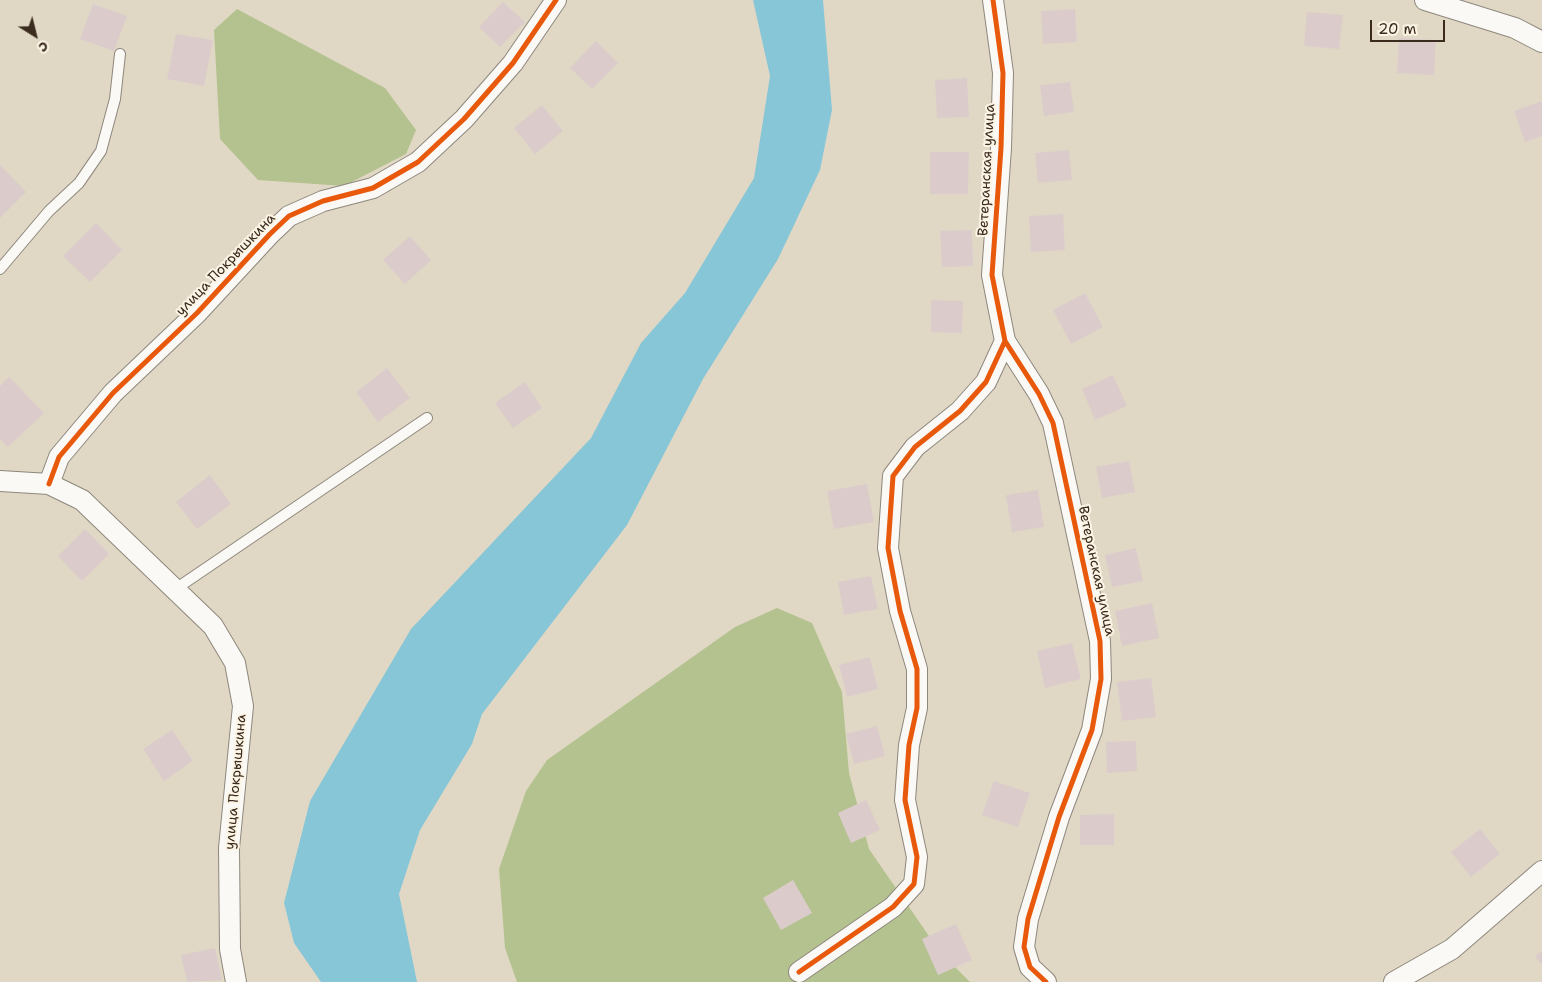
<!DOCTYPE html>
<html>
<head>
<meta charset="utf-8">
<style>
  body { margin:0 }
  #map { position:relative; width:1542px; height:982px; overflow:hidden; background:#e0d8c5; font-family:"Shantell Sans",sans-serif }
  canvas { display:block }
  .north { position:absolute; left:10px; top:10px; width:50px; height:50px; -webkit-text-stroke:4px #fcf5e5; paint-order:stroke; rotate:144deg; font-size:14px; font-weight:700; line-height:20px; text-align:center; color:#3b2a1e }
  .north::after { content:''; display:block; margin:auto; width:18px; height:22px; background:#3b2a1e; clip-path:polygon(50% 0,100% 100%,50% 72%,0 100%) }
  .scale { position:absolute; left:1370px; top:20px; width:75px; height:22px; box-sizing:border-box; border:2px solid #3b2a1e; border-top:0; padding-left:6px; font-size:15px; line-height:18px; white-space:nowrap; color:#3b2a1e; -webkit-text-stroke:4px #fcf5e5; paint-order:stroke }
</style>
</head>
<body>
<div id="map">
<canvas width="1542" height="982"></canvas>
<div class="north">С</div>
<div class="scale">20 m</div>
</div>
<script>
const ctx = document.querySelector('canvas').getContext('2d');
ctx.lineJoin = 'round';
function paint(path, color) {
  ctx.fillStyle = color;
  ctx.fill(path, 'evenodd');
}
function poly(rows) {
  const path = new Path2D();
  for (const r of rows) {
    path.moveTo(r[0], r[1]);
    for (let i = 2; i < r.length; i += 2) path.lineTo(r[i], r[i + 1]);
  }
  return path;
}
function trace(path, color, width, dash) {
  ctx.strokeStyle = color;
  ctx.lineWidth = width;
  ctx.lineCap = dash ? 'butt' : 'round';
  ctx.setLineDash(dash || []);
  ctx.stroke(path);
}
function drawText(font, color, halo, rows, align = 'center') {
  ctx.font = font + ' "Shantell Sans",sans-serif';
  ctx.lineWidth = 4;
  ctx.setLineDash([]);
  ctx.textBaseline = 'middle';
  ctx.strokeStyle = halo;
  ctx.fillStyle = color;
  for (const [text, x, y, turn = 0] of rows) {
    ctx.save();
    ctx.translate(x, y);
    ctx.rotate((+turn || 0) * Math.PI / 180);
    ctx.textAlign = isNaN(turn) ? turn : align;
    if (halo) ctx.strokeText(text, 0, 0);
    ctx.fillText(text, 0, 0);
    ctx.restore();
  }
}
paint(poly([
  [237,9,385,88,416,130,406,154,344,186,258,180,220,139,214,30],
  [777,608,812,623,842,692,849,773,869,849,940,952,970,982,517,982,505,948,499,869,526,791,547,760,735,627]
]), '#b4c28f');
paint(poly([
  [753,0,823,0,832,110,820,170,778,259,703,379,627,525,482,714,472,744,420,830,399,894,417,982,321,982,294,943,284,903,310,801,411,629,591,438,641,343,685,293,754,178,770,76]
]), '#87c6d7');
paint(poly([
  [503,2,525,22,500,47,479,27],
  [93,4,127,16,114,51,80,39],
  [1075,9,1077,42,1043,44,1041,11],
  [1307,12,1343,15,1339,49,1304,46],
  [176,34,213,40,204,86,167,79],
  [1399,38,1436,40,1434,75,1397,73],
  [596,41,618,63,592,89,570,68],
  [967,78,969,117,937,118,935,80],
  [1070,82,1074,112,1044,116,1040,85],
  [1542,101,1542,136,1525,142,1514,111],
  [542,105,563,131,535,154,514,128],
  [1069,150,1072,180,1038,183,1035,153],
  [930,152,969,152,968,194,930,194],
  [0,165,26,192,0,218],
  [1063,214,1065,250,1031,252,1029,216],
  [96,223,122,250,90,282,63,256],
  [972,230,973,266,942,267,940,231],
  [410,236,431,260,405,284,383,260],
  [1085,293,1103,327,1071,344,1053,310],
  [931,300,963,301,962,333,931,332],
  [387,368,410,398,378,422,356,392],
  [1113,375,1127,406,1095,420,1082,389],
  [9,377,44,413,8,447,0,439,0,386],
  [525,382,542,408,513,428,495,403],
  [1129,461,1135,492,1102,498,1096,467],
  [210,475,231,504,197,529,176,502],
  [867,484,874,522,834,529,827,491],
  [1038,490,1044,527,1012,532,1006,495],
  [85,529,109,554,82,581,58,556],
  [1136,548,1143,581,1112,587,1105,555],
  [871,576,878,609,844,615,838,582],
  [1152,603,1159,638,1122,646,1115,611],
  [1072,643,1081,679,1045,688,1037,651],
  [870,657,878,689,847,697,839,665],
  [1151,678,1156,717,1122,721,1117,682],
  [877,726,885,756,854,764,846,734],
  [172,730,193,761,164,781,143,749],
  [1136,741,1137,771,1107,773,1106,742],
  [994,781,1030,793,1018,827,982,815],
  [866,800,880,830,851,843,838,813],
  [1114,814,1114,845,1080,845,1080,815],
  [1480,829,1500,854,1471,877,1451,852],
  [793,880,812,913,781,930,763,898],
  [956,924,972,960,938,975,922,939],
  [215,948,222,980,187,982,181,955],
  [1542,951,1542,965,1535,956]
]), '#dbcccb');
const service = poly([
  [0,269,49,211,79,183,101,151,115,99,120,54],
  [174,590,427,418]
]);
const minor = poly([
  [993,0,1003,73,1001,148,992,275,1005,341,1039,394,1053,423,1100,641,1101,679,1092,730,1059,817,1028,919,1024,947,1030,967,1046,982],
  [1425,0,1515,28,1542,42],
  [0,481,49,484,82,500,213,626,235,663,243,706,229,848,230,949,236,982],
  [49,484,59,457,113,393,197,313,270,234,289,216,323,201,373,188,418,162,464,119,513,63,556,0],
  [799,972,893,907,914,884,917,857,905,800,909,745,917,708,917,669,900,611,888,548,893,476,915,447,960,411,986,382,1005,341],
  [1394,982,1452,949,1542,871]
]);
trace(service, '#8e877c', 12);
trace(minor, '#8e877c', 22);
trace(service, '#faf9f6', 10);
trace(minor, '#faf9f6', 20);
trace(poly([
  [993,0,1003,73,1001,148,992,275,1005,341,1039,394,1053,423,1100,641,1101,679,1092,730,1059,817,1028,919,1024,947,1030,967,1046,982],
  [49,484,59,457,113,393,197,313,270,234,289,216,323,201,373,188,418,162,464,119,513,63,556,0],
  [799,972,893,907,914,884,917,857,905,800,909,745,917,708,917,669,900,611,888,548,893,476,915,447,960,411,986,382,1005,341]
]), '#e8590c', 5);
drawText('14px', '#3b2a1e', '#fcf5e5', [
  ["Ветеранская улица",987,170,-87],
  ["улица Покрышкина",226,265,-46],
  ["Ветеранская улица",1096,571,78],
  ["улица Покрышкина",236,782,-85]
]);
</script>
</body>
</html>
